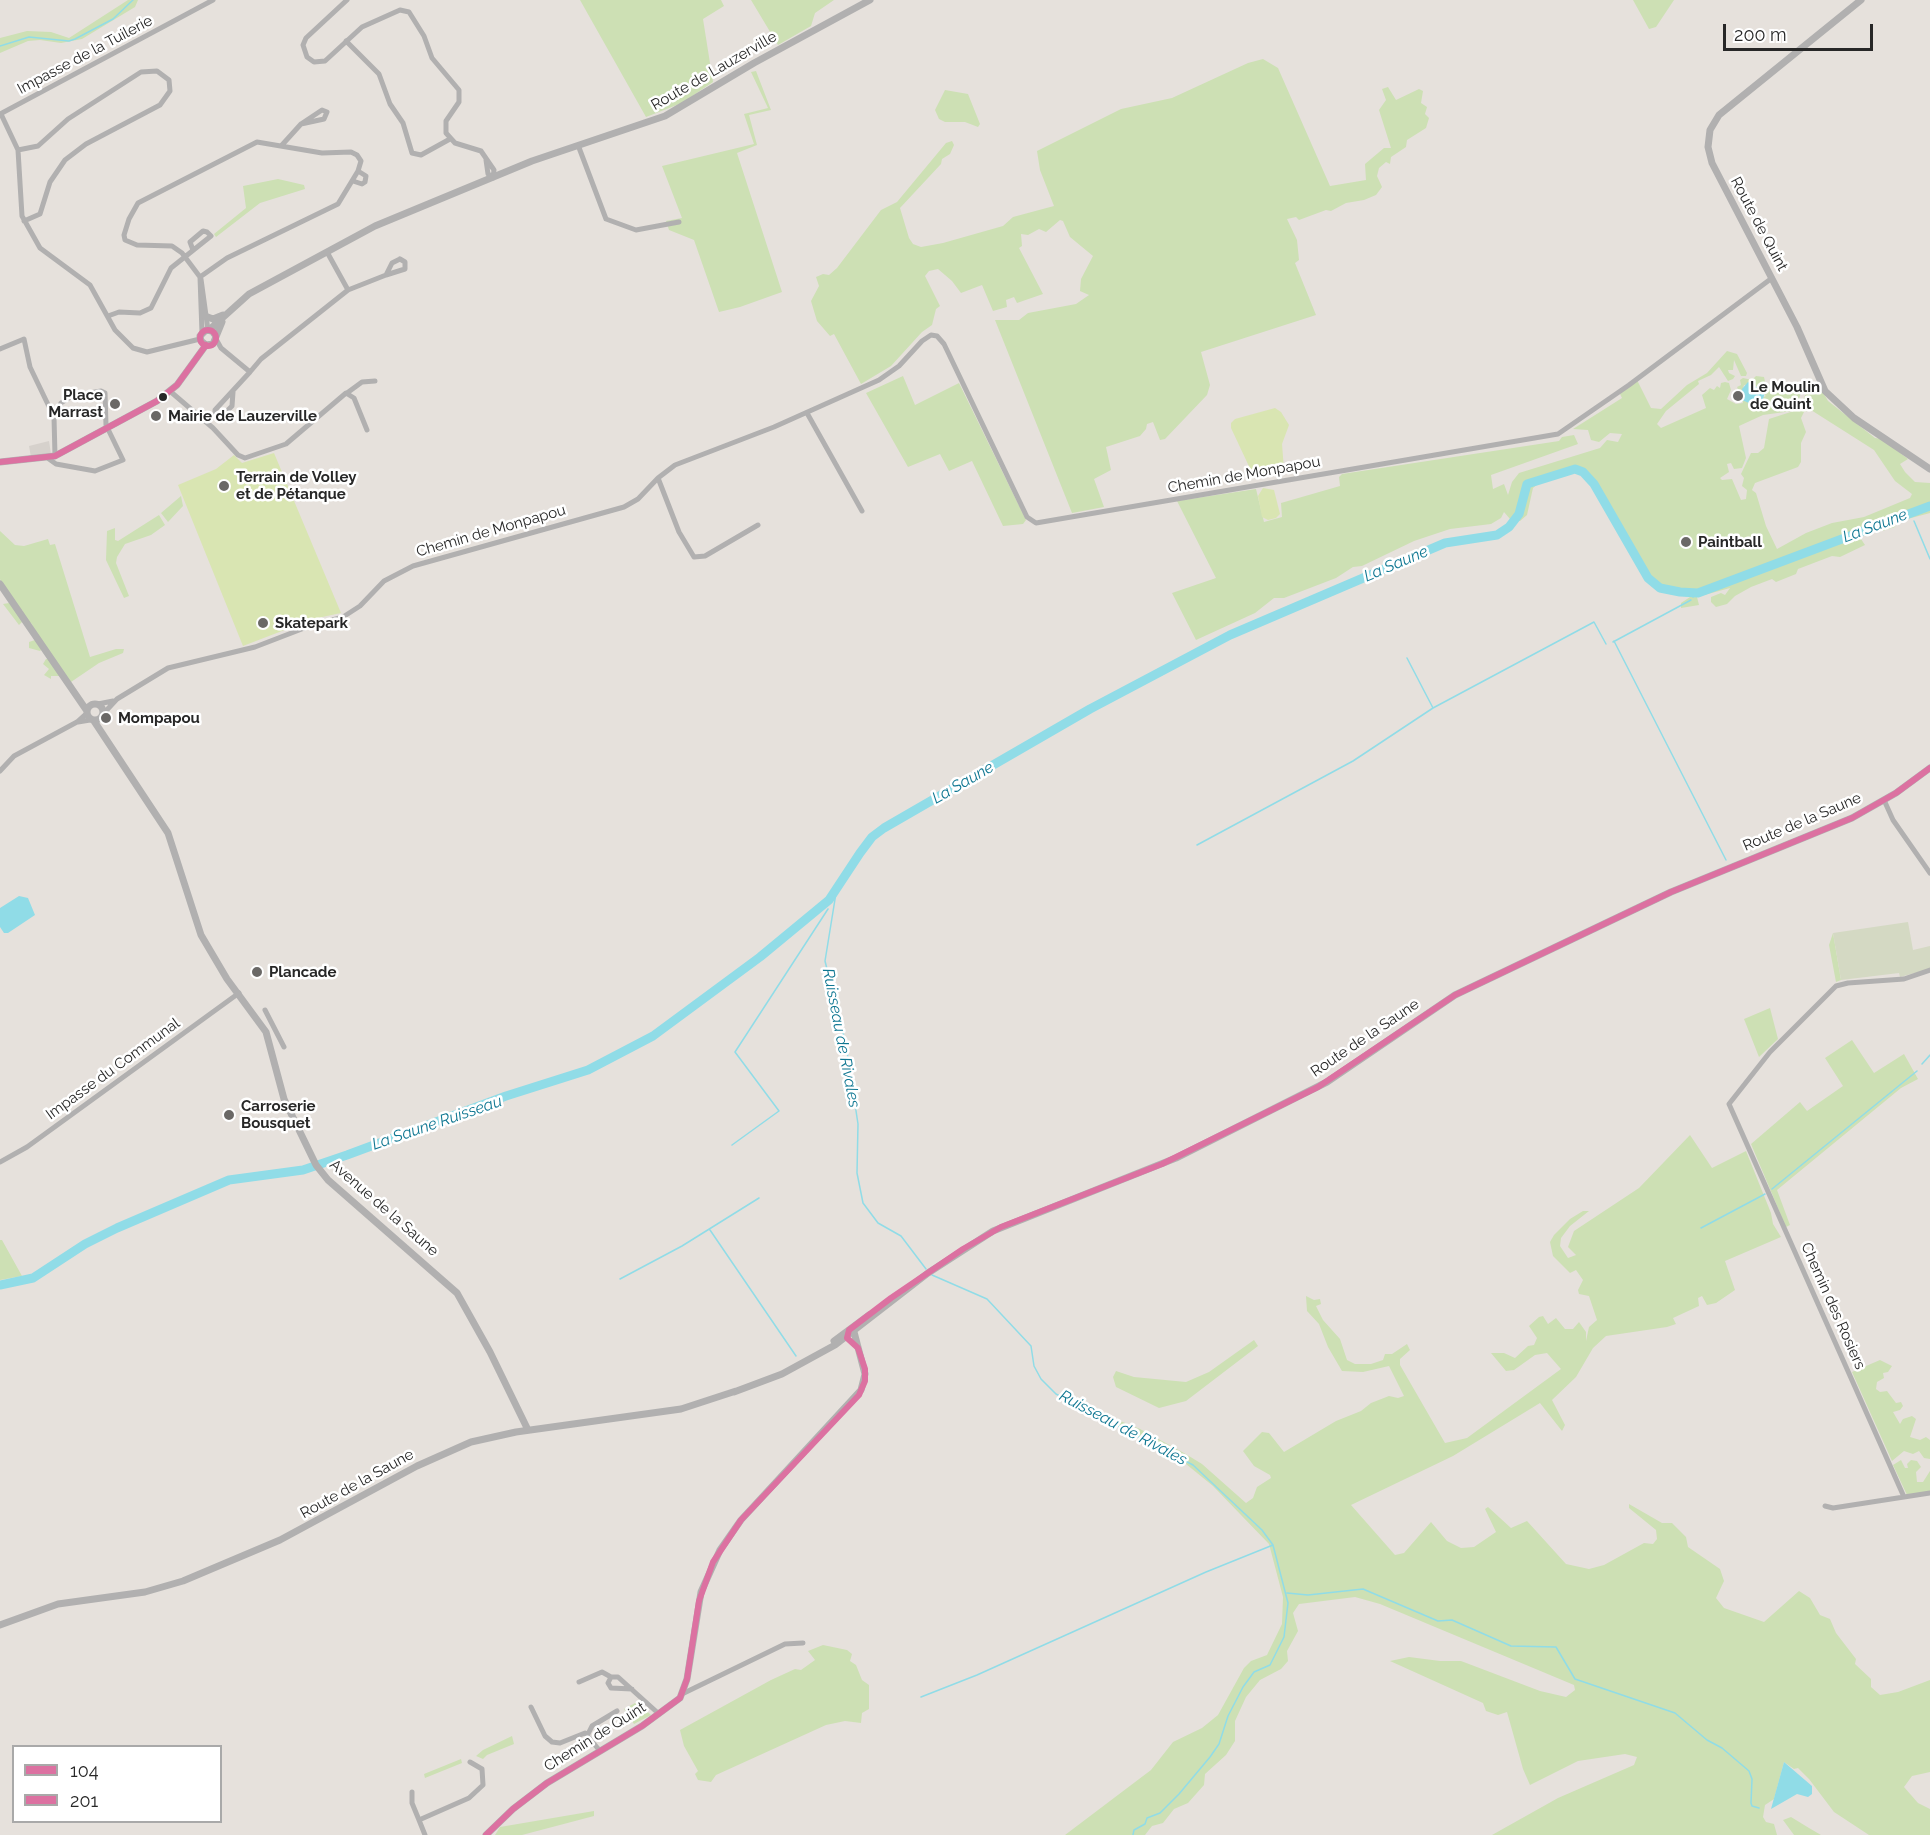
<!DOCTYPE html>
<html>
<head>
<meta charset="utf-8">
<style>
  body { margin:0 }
  #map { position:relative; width:1930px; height:1835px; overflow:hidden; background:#e6e1dc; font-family:Raleway,sans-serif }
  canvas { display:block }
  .legend { position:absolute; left:12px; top:1745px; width:210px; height:78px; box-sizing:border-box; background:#fff; border:2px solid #a9a9a9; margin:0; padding:8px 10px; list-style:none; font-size:18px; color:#272727 }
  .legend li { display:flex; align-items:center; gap:12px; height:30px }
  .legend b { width:30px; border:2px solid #a9a9a9 }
  .scale { position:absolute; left:1723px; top:24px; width:150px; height:27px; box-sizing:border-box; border:3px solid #272727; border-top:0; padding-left:8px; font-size:18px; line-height:21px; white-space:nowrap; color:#272727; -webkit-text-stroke:4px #fff; paint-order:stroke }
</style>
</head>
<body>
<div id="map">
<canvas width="1930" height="1835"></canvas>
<ul class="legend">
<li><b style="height:8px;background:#dc71a1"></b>104</li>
<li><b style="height:8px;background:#dc71a1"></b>201</li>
</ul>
<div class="scale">200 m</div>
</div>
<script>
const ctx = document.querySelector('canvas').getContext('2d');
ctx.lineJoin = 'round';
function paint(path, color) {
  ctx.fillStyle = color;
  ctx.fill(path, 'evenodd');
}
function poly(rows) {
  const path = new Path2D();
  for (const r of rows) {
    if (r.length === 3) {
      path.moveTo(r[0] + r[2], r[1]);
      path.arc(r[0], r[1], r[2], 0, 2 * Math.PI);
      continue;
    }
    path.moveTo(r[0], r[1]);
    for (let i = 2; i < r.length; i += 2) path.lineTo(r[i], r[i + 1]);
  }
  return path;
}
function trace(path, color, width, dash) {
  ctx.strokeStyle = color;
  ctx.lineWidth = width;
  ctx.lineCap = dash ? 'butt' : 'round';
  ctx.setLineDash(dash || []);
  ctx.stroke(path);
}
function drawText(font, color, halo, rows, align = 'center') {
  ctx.font = font + ' Raleway,sans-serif';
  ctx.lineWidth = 5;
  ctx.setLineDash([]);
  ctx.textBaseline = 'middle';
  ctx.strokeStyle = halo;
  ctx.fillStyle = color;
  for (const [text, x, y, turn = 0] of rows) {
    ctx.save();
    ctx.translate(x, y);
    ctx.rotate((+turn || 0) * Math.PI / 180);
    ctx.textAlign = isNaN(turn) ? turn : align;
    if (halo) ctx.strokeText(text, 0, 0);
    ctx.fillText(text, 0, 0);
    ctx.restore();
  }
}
paint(poly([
  [128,0,138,0,135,7,82,39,61,43,40,40,28,41,0,53,0,38,27,31,51,32,69,38],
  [580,0,721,0,724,6,703,19,713,82,682,103,646,117],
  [751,0,834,0,815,13,811,26,778,45],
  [1633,0,1674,0,1656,27,1649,29],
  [1263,59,1278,68,1330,186,1366,180,1365,164,1384,148,1391,148,1379,110,1386,100,1382,89,1388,87,1396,100,1419,89,1423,91,1421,103,1427,107,1425,114,1429,118,1426,128,1407,140,1406,147,1391,157,1390,164,1386,162,1379,168,1377,176,1382,187,1376,195,1364,200,1346,203,1331,211,1326,210,1299,220,1296,217,1287,219,1297,240,1299,260,1295,263,1316,315,1201,352,1210,385,1207,395,1165,439,1160,440,1153,422,1147,424,1146,429,1140,436,1106,447,1111,470,1094,479,1104,507,1072,513,995,320,1019,320,1028,313,1076,304,1089,295,1080,291,1081,279,1093,256,1070,237,1063,221,1060,220,1046,232,1039,229,1028,235,1021,234,1022,246,1019,248,1043,294,1017,303,1014,297,1006,300,1007,307,993,311,982,285,961,293,952,281,938,269,929,271,925,276,940,306,936,309,932,325,922,332,891,366,861,384,834,334,830,336,817,321,811,301,819,286,816,277,823,274,829,275,837,268,881,210,897,202,946,143,952,141,954,145,950,154,942,159,941,164,900,208,909,238,913,244,921,247,943,243,1003,226,1013,217,1054,206,1040,170,1037,151,1121,109,1172,98,1248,63],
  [756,71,771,110,749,115,757,145,737,153,782,292,740,307,719,312,694,240,669,230,666,221,682,218,662,166,754,144,744,114,768,108,751,72],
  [945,90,968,94,980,124,978,127,965,122,945,122,939,119,935,110],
  [278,179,304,185,305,189,260,203,216,237,214,234,246,208,243,186],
  [1727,351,1737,354,1747,373,1746,376,1741,376,1734,360,1733,370,1728,370,1729,373,1735,376,1733,379,1728,381,1719,367,1711,375,1698,381,1699,384,1666,411,1657,424,1661,428,1706,408,1702,395,1710,388,1714,390,1717,386,1720,388,1721,383,1725,382,1729,383,1731,390,1727,399,1736,404,1743,403,1742,400,1751,403,1766,396,1754,384,1744,385,1741,396,1737,387,1741,385,1740,380,1743,378,1752,380,1756,376,1764,377,1766,386,1792,393,1801,392,1797,407,1792,411,1763,415,1739,426,1746,458,1742,468,1734,469,1731,463,1727,464,1729,472,1720,478,1722,480,1732,479,1741,500,1746,499,1747,490,1742,486,1744,478,1741,474,1751,453,1758,453,1764,448,1769,419,1800,409,1805,395,1810,391,1815,392,1817,388,1821,389,1828,401,1875,438,1882,439,1908,459,1900,464,1905,472,1915,482,1930,483,1930,513,1896,522,1895,527,1882,531,1871,531,1859,536,1865,545,1840,557,1832,556,1798,569,1796,574,1776,582,1772,579,1751,587,1735,596,1727,604,1716,607,1711,602,1711,597,1721,593,1725,595,1730,588,1697,597,1699,605,1681,608,1681,603,1690,597,1669,594,1652,585,1643,577,1590,483,1579,473,1570,472,1539,483,1533,488,1527,515,1520,521,1510,519,1504,512,1501,518,1491,524,1450,529,1414,541,1362,566,1353,567,1336,578,1284,598,1274,598,1255,613,1196,640,1172,593,1216,578,1177,501,1256,489,1264,522,1282,517,1281,503,1340,486,1339,477,1342,474,1559,441,1562,437,1574,435,1578,444,1491,475,1493,489,1504,484,1508,495,1512,482,1519,473,1600,448,1607,440,1618,442,1622,434,1610,433,1599,442,1591,440,1588,430,1573,429,1622,398,1619,392,1637,380,1651,408,1661,409,1687,385,1707,373],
  [1811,410,1874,450,1895,481,1912,494,1910,498,1864,517,1832,523,1806,533,1777,549,1766,526,1756,493,1752,490,1755,483,1798,467,1801,462,1801,443,1806,432,1801,418,1804,412],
  [903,376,915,405,959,383,1026,520,1023,524,1003,526,972,461,949,471,940,454,908,467,866,393],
  [181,496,183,506,168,522,161,513],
  [159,515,165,525,151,535,125,544,117,557,116,563,129,596,124,598,106,560,107,531,115,528,115,540,118,541],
  [0,531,15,545,24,546,48,539,50,545,55,544,90,657,116,649,124,649,123,653,99,663,71,682,65,676,51,676,51,679,44,675,49,669,43,664,46,659,50,659,42,649,40,651,29,648,29,642,35,640,32,624,26,621,22,610,18,614,23,621,19,625,3,604,9,603,0,579],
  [1833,933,1841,980,1836,982,1829,945],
  [1770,1008,1778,1039,1759,1057,1744,1019],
  [1852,1040,1874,1073,1904,1054,1918,1079,1901,1088,1777,1190,1790,1225,1786,1227,1751,1144,1800,1102,1807,1111,1843,1086,1825,1058],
  [1690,1135,1712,1168,1746,1151,1771,1213,1773,1224,1781,1237,1725,1261,1735,1290,1716,1303,1707,1305,1702,1296,1698,1298,1699,1306,1673,1318,1676,1324,1667,1327,1606,1336,1593,1348,1576,1377,1552,1400,1565,1425,1562,1431,1540,1403,1453,1456,1351,1505,1395,1555,1404,1553,1431,1522,1447,1541,1461,1548,1474,1547,1496,1532,1485,1509,1488,1507,1511,1528,1527,1521,1566,1564,1589,1569,1604,1565,1644,1543,1653,1544,1657,1539,1656,1530,1629,1508,1629,1504,1662,1523,1672,1523,1686,1537,1688,1547,1720,1569,1724,1581,1716,1598,1724,1608,1764,1622,1799,1591,1810,1598,1820,1615,1830,1619,1836,1633,1856,1659,1855,1664,1871,1679,1871,1687,1880,1695,1898,1692,1930,1680,1930,1772,1912,1776,1904,1787,1918,1803,1930,1809,1930,1835,1869,1835,1834,1812,1809,1779,1798,1768,1794,1769,1784,1762,1774,1799,1765,1805,1763,1817,1766,1822,1774,1824,1777,1835,1492,1835,1558,1798,1634,1765,1637,1757,1625,1754,1578,1761,1530,1785,1523,1769,1507,1712,1498,1715,1486,1711,1483,1703,1390,1661,1409,1657,1440,1661,1461,1661,1540,1691,1566,1697,1575,1690,1574,1685,1380,1604,1355,1597,1299,1604,1293,1613,1298,1631,1287,1651,1288,1661,1281,1669,1260,1680,1246,1697,1235,1721,1235,1741,1226,1755,1205,1774,1204,1785,1188,1803,1174,1809,1163,1823,1152,1826,1145,1835,1065,1835,1151,1770,1173,1742,1202,1728,1218,1715,1244,1668,1251,1661,1267,1655,1282,1624,1283,1597,1269,1544,1213,1486,1186,1464,1123,1427,1070,1405,1071,1401,1140,1429,1184,1453,1202,1464,1246,1503,1253,1498,1257,1487,1271,1478,1270,1475,1254,1466,1243,1451,1262,1432,1269,1433,1284,1452,1336,1421,1361,1411,1371,1403,1389,1396,1398,1398,1404,1396,1389,1366,1363,1372,1342,1371,1328,1347,1319,1324,1307,1311,1306,1296,1314,1300,1320,1299,1321,1304,1316,1306,1323,1320,1340,1339,1347,1360,1355,1364,1371,1364,1383,1360,1385,1354,1392,1354,1407,1344,1410,1350,1400,1359,1400,1365,1445,1443,1467,1438,1561,1369,1547,1353,1535,1355,1514,1370,1506,1371,1491,1353,1504,1353,1515,1358,1528,1346,1534,1345,1537,1338,1529,1326,1539,1317,1543,1316,1548,1324,1556,1318,1565,1329,1573,1329,1579,1322,1586,1332,1586,1341,1589,1327,1597,1320,1589,1296,1579,1294,1578,1290,1583,1280,1576,1270,1570,1273,1553,1256,1550,1242,1554,1235,1570,1219,1583,1211,1589,1211,1570,1226,1561,1238,1560,1246,1568,1258,1576,1255,1568,1247,1574,1231,1639,1188],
  [0,1240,2,1240,22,1276,0,1280],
  [1254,1340,1258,1346,1186,1401,1159,1408,1116,1387,1113,1377,1116,1371,1134,1377,1186,1382,1209,1372],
  [1880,1360,1892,1366,1888,1372,1883,1373,1884,1378,1877,1382,1876,1389,1880,1392,1887,1391,1896,1403,1901,1402,1903,1406,1900,1410,1893,1412,1900,1424,1903,1419,1912,1416,1916,1419,1910,1437,1920,1440,1926,1437,1930,1440,1930,1459,1924,1458,1919,1451,1913,1454,1904,1451,1892,1461,1852,1372],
  [1901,1460,1905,1468,1908,1468,1907,1464,1911,1460,1917,1461,1921,1467,1916,1472,1917,1482,1923,1482,1930,1471,1930,1493,1907,1495,1893,1465],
  [823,1645,847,1650,852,1654,850,1661,856,1665,862,1680,869,1685,869,1709,862,1713,861,1723,845,1721,826,1725,716,1775,711,1782,698,1780,695,1774,698,1771,684,1746,680,1730,771,1680,795,1669,801,1670,815,1660,808,1651],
  [637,1702,651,1715,634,1724,624,1709],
  [512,1736,514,1744,487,1755,483,1759,476,1756,483,1750],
  [461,1759,462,1763,425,1778,424,1774],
  [594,1811,594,1816,522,1835,495,1835,500,1827],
  [1791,1817,1809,1828,1821,1835,1794,1835,1783,1820]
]), '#cde0b4');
paint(poly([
  [1908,922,1913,950,1930,946,1930,969,1900,977,1899,973,1841,980,1833,933]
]), '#d4d9c3');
paint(poly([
  [1275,408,1281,412,1289,425,1282,444,1284,470,1254,477,1231,428,1231,423,1235,419],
  [274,453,341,613,313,619,243,646,178,485,216,469,234,455,242,463],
  [1263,488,1274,490,1280,514,1276,518,1268,520,1262,517,1258,496]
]), '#d9e5b2');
paint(poly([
  [49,441,51,454,31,457,29,446]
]), '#d6d1cc');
paint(poly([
  [1748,382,1765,392,1763,399,1751,404,1742,400,1742,389],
  [19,896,28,898,35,915,8,933,4,933,0,927,0,908],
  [1784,1762,1812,1786,1812,1794,1808,1797,1797,1794,1771,1809]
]), '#90dce7');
trace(poly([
  [0,46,29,37,69,41,75,39,113,19,133,0],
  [1910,514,1911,516],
  [1914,521,1930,559],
  [1693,597,1696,592],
  [1614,641,1726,860],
  [1613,642,1691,600],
  [1407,658,1433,708],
  [1197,845,1353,761,1433,708,1594,622,1606,644],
  [837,887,825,961,846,1045,858,1124,857,1173,863,1203,878,1223,901,1236,926,1269],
  [829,903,829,900],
  [1922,1064,1930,1055],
  [732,1145,779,1111,735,1052,828,909],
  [1772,1189,1917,1071],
  [1701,1228,1765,1194],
  [710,1230,796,1356],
  [932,1275,987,1299,1031,1346,1034,1366,1041,1379,1056,1394,1193,1465,1262,1530,1273,1545,1288,1603,1284,1637,1270,1665,1254,1672,1243,1687,1228,1716,1219,1744,1210,1757,1179,1794,1160,1813,1147,1818,1145,1824,1134,1830,1133,1835],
  [620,1279,682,1246,759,1198],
  [1287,1593,1308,1595,1363,1589,1438,1621,1452,1620,1511,1646,1556,1647,1575,1679,1675,1713,1707,1740,1722,1748,1749,1771,1752,1779,1751,1803,1752,1806,1759,1808],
  [921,1697,977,1675,1206,1572,1273,1545]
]), '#90dce7', 1.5);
trace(poly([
  [0,1285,33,1278,85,1244,117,1228,229,1180,303,1170,347,1155,506,1096,588,1070,653,1036,760,957,829,900,860,853,872,837,884,828,1090,709,1230,635,1445,543,1497,535,1509,527,1519,514,1527,484,1575,469,1583,472,1594,484,1648,578,1660,588,1680,592,1698,593,1930,506]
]), '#90dce7', 9);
trace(poly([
  [347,0,306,38,303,45,307,57,314,62,325,61,362,27,400,10,409,12,424,36,432,58,459,90,459,102,446,121,446,133,455,143,481,151,494,170,493,178],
  [346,41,379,74,390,104,403,123,412,153,421,155,450,139],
  [0,114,213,0],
  [1,114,18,150,22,216,40,248,90,285,115,330,133,348,147,352,200,339],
  [282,145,301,124,324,119,327,112,322,110,301,124],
  [578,145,606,219,636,230,679,222],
  [18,150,38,146,68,119,141,72,157,71,169,80,170,91,160,105,86,144,65,160,50,182,40,214,24,221],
  [486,160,488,174,493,177],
  [353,181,362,184,365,182,366,176,358,171],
  [327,252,348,290],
  [400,259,405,262,405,269,386,275,392,263,400,259],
  [108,316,119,312,140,313,151,308,171,268,211,236,207,232,203,231,190,242,193,250],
  [202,333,200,277,227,258,338,204,358,171,361,161,357,155,351,152,322,153,257,142,138,203,129,219,124,235,125,240,137,245,172,246,182,253,200,277,201,279,208,330],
  [216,339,221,348,250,372,215,410,215,414,220,418,232,406,233,392],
  [0,349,24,339,30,367,54,417],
  [250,372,261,359,348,290,386,275],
  [171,392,213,428,238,455,245,458,286,444,346,393,354,398,367,430],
  [347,393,362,382,375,381],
  [807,413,862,511],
  [49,459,56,464,95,471,123,460,106,425,105,393,101,391,72,396,61,403,54,417,55,456],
  [658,478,679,532,694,557,705,556,758,525],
  [98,704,113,701],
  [104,713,117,699,168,668,255,647,307,627,343,617,360,606,384,581,413,566,624,507,638,499,658,478,675,465,774,427,879,380,899,366,922,341,931,335,937,336,944,344,1027,517,1036,523,1558,434,1629,385,1772,278],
  [78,722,90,720],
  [0,771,14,756,77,722,87,713],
  [1884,800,1893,820,1930,873],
  [265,1010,284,1047],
  [0,1162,27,1147,239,993],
  [1904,1497,1729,1104,1770,1052,1836,986,1848,983,1904,979,1930,970],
  [1825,1506,1833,1508,1930,1493],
  [611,1677,608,1683,611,1688,632,1689],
  [579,1682,602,1672,611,1677,618,1677,659,1714],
  [682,1694,785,1644,803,1643],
  [531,1707,545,1736,552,1742,560,1743,585,1733,600,1751],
  [588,1734,592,1726,617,1711],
  [412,1792,412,1803,419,1820],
  [425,1835,419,1820,469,1798,483,1785,482,1769,470,1762]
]), '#b1b0b0', 5);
trace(poly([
  [1861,0,1719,115,1710,130,1708,147,1712,163,1797,327,1825,391,1854,418,1930,469],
  [205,316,213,319,223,315],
  [209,330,249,294,375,226,532,161,665,116,754,63,870,0],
  [216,336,212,331,206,330,200,336,201,341,206,345,213,344,222,322],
  [0,462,55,456,157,401,177,385,206,345],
  [0,584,87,711],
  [95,712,8],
  [94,721,168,833,201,935,227,979,266,1032,284,1099,316,1165,328,1180,457,1293,490,1352,528,1430],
  [834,1341,869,1315],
  [734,1392,782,1374,835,1345,928,1273,993,1231,1176,1158,1327,1082,1455,995,1671,892,1852,818,1896,793,1930,768],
  [0,1625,58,1604,145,1592,183,1581,280,1540,417,1466,471,1442,516,1432,681,1409,736,1391],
  [486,1835,513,1809,547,1783,642,1726,680,1698,687,1679,701,1592,720,1550,741,1520,861,1390,865,1374,854,1332]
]), '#b1b0b0', 7);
trace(poly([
  [486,1835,513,1809,547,1783,642,1726,680,1698,687,1679,699,1601,713,1562,741,1520,859,1395,865,1381,865,1369,858,1348,847,1338,849,1330,891,1298,963,1249,1001,1227,1162,1164,1318,1087,1455,995,1671,892,1852,818,1896,793,1930,768]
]), '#dc71a1', 6);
trace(poly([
  [208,338,8],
  [0,462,55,456,157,401,177,385,206,345]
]), '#dc71a1', 6);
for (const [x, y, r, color] of [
  [1738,396,6,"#6a6866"],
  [163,397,5,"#272727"],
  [115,404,6,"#6a6866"],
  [156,416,6,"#6a6866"],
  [224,486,6,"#6a6866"],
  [1686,542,6,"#6a6866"],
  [263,623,6,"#6a6866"],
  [106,718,6,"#6a6866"],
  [257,972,6,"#6a6866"],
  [229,1115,6,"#6a6866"]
]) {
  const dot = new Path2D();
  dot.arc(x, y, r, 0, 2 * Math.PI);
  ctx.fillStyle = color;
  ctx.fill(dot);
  trace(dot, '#fff', 2);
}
drawText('15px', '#272727', '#fff', [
  ["Impasse de la Tuilerie",85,55,-28],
  ["Route de Lauzerville",714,71,-30],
  ["Route de Quint",1759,224,62],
  ["Chemin de Monpapou",1244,475,-10],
  ["Chemin de Monpapou",491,531,-16],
  ["Route de la Saune",1802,822,-23],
  ["Route de la Saune",1365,1038,-34],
  ["Impasse du Communal",113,1069,-36],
  ["Avenue de la Saune",384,1208,41],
  ["Chemin des Rosiers",1833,1306,66],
  ["Route de la Saune",357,1484,-29],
  ["Chemin de Quint",595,1737,-32]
]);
drawText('bold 15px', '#272727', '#fff', [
  ["Le Moulin",1750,387],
  ["de Quint",1750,404],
  ["Place",103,395,"right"],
  ["Marrast",103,412,"right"],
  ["Mairie de Lauzerville",168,416],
  ["Terrain de Volley",236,477],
  ["et de Pétanque",236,494],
  ["Paintball",1698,542],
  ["Skatepark",275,623],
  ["Mompapou",118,718],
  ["Plancade",269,972],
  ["Carroserie",241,1106],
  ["Bousquet",241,1123]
], 'left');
drawText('italic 16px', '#0f7792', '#fff', [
  ["La Saune",1875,526,-21],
  ["La Saune",1396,564,-23],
  ["La Saune",963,783,-30],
  ["Ruisseau de Rivales",841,1038,79],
  ["La Saune Ruisseau",437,1123,-19],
  ["Ruisseau de Rivales",1123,1428,28]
]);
</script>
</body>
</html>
